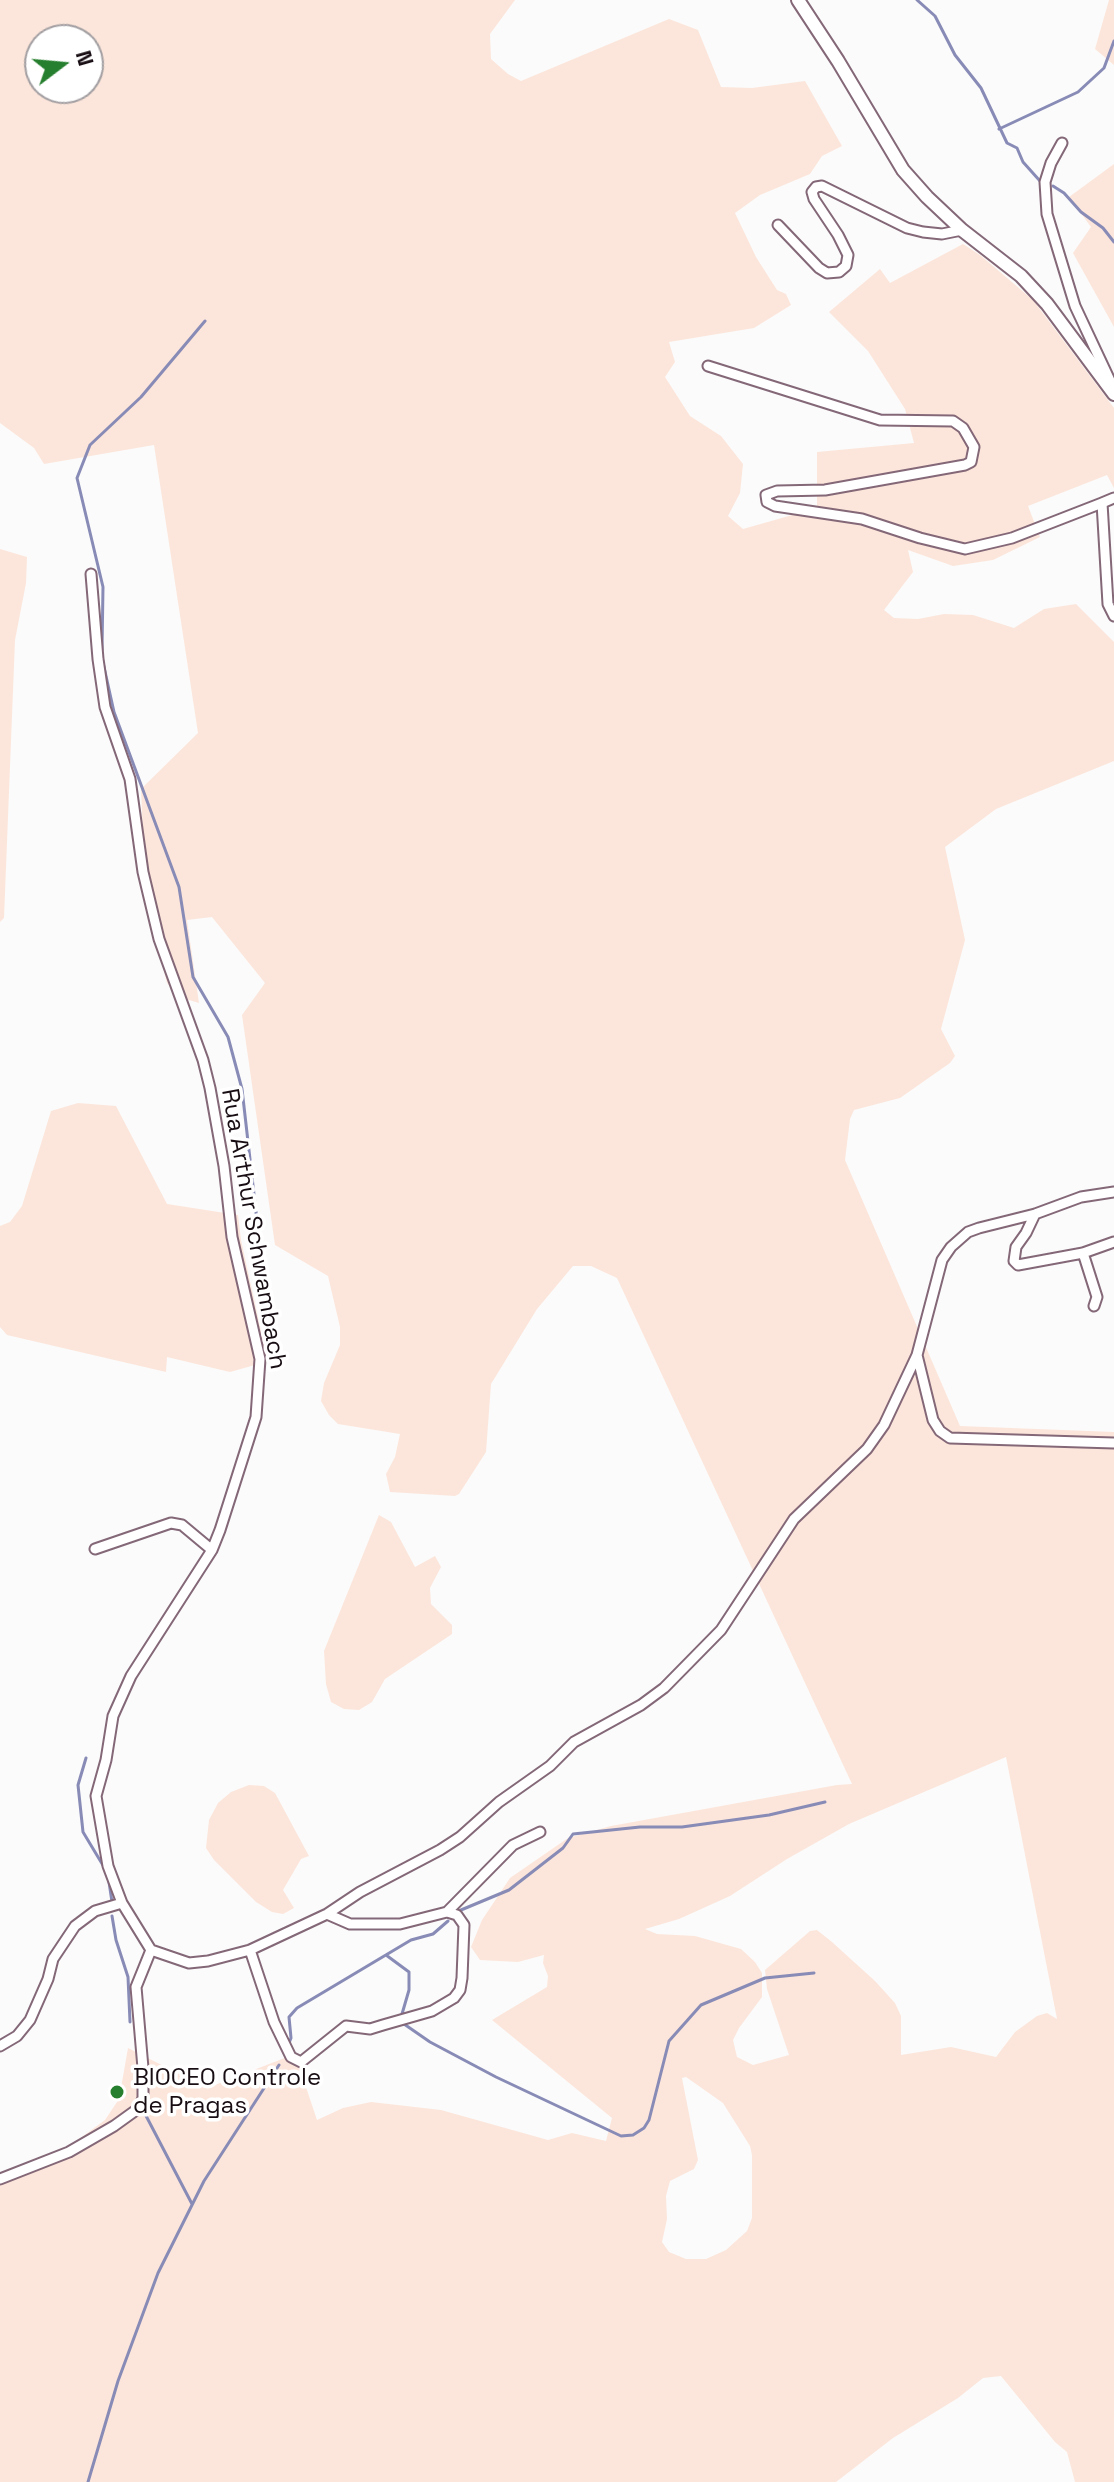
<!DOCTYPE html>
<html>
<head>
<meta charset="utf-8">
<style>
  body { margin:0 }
  #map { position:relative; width:1114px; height:2482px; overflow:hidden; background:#fbfbfb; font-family:"Space Grotesk",sans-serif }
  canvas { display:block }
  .north { position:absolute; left:24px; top:24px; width:80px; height:80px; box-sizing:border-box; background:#fff; border:2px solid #a29ea1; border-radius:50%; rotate:74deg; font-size:22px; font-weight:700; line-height:32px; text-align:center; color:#170d13 }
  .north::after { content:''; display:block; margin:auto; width:28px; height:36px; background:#267f2e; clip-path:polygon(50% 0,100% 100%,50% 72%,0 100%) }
</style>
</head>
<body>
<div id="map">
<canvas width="1114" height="2482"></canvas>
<div class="north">N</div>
</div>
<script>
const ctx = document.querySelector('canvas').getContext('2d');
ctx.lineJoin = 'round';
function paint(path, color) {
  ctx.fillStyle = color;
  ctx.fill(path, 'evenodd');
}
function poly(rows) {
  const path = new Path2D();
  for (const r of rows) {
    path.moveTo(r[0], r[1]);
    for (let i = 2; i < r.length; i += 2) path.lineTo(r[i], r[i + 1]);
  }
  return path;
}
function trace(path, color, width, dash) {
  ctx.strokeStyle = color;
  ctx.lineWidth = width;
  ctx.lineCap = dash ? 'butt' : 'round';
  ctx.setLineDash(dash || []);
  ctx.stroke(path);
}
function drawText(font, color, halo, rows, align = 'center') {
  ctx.font = font + ' "Space Grotesk",sans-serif';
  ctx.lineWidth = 7;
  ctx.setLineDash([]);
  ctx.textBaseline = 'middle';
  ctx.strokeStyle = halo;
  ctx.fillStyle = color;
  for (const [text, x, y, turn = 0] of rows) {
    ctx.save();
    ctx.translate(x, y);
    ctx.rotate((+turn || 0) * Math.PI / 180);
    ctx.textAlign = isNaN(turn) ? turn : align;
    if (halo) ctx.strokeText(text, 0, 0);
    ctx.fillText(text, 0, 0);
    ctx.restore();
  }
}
paint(poly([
  [0,0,515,0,490,34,491,59,508,74,521,81,669,19,698,30,721,87,752,88,805,81,842,146,822,156,810,174,760,195,735,213,756,257,777,290,786,294,791,305,754,328,669,342,675,362,665,377,690,416,721,436,743,464,740,493,728,516,743,529,817,508,817,452,914,443,905,409,868,351,829,312,880,269,890,283,963,244,980,255,1033,300,1114,408,1114,488,1107,475,1028,506,1040,537,993,560,953,566,908,550,913,572,884,610,894,618,918,619,944,614,973,615,1014,628,1044,609,1076,604,1114,642,1114,761,996,809,945,847,965,940,941,1029,955,1056,950,1063,900,1098,854,1110,850,1119,845,1160,960,1426,1114,1432,1114,2482,1075,2482,1067,2452,1055,2442,1001,2376,983,2378,958,2398,893,2438,836,2482,0,2482,0,2175,71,2145,105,2120,119,2099,128,2048,207,2088,295,2054,317,2120,343,2108,371,2102,441,2110,548,2140,572,2133,606,2141,612,2118,492,2020,547,1987,548,1976,543,1963,544,1955,518,1962,480,1960,471,1947,482,1920,510,1878,568,1838,611,1826,837,1785,852,1784,617,1278,591,1266,573,1266,537,1309,491,1384,486,1452,459,1494,455,1496,390,1492,386,1474,395,1457,400,1434,338,1424,329,1415,321,1401,324,1383,340,1345,340,1327,328,1276,275,1245,242,1015,265,983,212,917,187,920,199,1003,179,997,167,983,155,936,144,862,141,789,198,733,154,445,44,464,34,448,0,423],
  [40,40,88,40,88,88,40,88],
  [1006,1757,1057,2019,1047,2013,1037,2016,1015,2032,996,2057,951,2047,901,2055,901,2016,895,2003,875,1981,832,1942,817,1930,810,1931,765,1970,767,1989,789,2055,753,2065,737,2057,733,2040,739,2028,762,1997,762,1973,755,1962,741,1949,695,1936,657,1934,645,1929,679,1919,730,1896,787,1859,849,1824],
  [686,2077,723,2103,750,2146,752,2155,752,2218,747,2231,726,2250,706,2259,686,2259,669,2252,662,2242,667,2219,666,2196,670,2181,694,2169,698,2160,682,2078],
  [1109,0,1114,0,1114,65,1095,49],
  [1114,164,1114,327,1073,253,1091,227,1069,197],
  [0,549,27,557,26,583,15,640,4,918,0,922],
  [78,1103,116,1106,167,1204,238,1215,241,1240,266,1354,262,1363,230,1372,167,1357,166,1372,7,1335,0,1327,0,1226,10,1222,22,1206,51,1111],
  [379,1515,391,1522,415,1567,435,1556,441,1567,430,1588,431,1604,452,1625,452,1634,385,1679,372,1702,359,1710,344,1709,331,1702,326,1684,324,1651],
  [249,1785,264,1786,275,1793,309,1856,301,1859,283,1890,294,1908,283,1914,272,1912,256,1902,214,1860,206,1848,209,1820,218,1803,231,1792]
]), '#fce6db');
trace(poly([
  [917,0,935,16,955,55,981,88,1007,143,1017,148,1023,162,1040,181],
  [999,129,1078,92,1104,68,1114,41],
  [1053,186,1064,193,1081,212,1103,228,1114,242],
  [102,650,103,587,77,478,90,445,141,397,205,321],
  [102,658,114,712,179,887,193,977,228,1037,242,1089,261,1256],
  [86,1758,78,1785,83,1832,104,1867],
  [109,1882,112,1902],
  [461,1910,509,1890,563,1848,573,1834,640,1827,682,1827,769,1815,825,1802],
  [112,1916,116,1940,128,1977,130,2022],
  [386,1955,409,1972,409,1990,402,2014],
  [404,2024,430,2042,496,2077,621,2136,633,2135,644,2128,649,2120,669,2041,701,2005,765,1978,814,1973],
  [289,2043,291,2038,289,2017,297,2008,411,1940,433,1934,448,1921],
  [143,2110,192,2204],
  [88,2482,118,2381,158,2273,204,2181,279,2065]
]), '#888bb6', 3);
const minor = poly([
  [1062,143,1051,163,1045,182,1047,214,1075,306,1113,387],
  [778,225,819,268,827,273,839,272,846,266,848,255,838,235,814,199,812,192,816,187,822,186,907,228,923,232,942,234,962,230],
  [708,366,880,420,953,421,963,428,974,447,971,462,965,465,825,490,777,491,766,495,767,502,775,506,862,519,920,538,965,549,1012,538,1102,503],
  [1114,498,1102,503,1108,604,1114,616],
  [91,574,98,659,105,707,130,779,143,872,159,939,203,1060,210,1088,224,1166,232,1237,260,1359,256,1417,220,1530,212,1550,131,1676,113,1716,106,1760,96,1796,108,1866,122,1903,151,1950,189,1963,208,1961,250,1950,327,1914,360,1892,440,1850,460,1837,499,1802,550,1766,574,1742,641,1705,664,1688,721,1630,794,1519,867,1449,884,1425,917,1355,942,1260,951,1247,968,1232,979,1228,1035,1214,1081,1197,1114,1192],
  [1035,1214,1026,1233,1016,1247,1014,1261,1018,1265,1083,1253,1114,1242],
  [1083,1253,1097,1297,1094,1306],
  [917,1355,933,1420,940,1431,950,1438,1114,1443],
  [95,1549,171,1523,182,1525,212,1550],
  [327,1914,350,1924,400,1924,447,1912,513,1845,540,1832],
  [250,1950,274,2022,291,2057,301,2062,346,2026,370,2029,383,2025,432,2011,454,1998,460,1990,462,1978,464,1925,457,1915,447,1912],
  [0,2046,17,2036,30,2020,48,1979,53,1959,75,1926,95,1911,122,1903],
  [0,2179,69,2152,114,2126,139,2108,143,2098,143,2068,136,1987,151,1950]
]);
const tertiary = poly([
  [798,0,838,61,903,170,927,197,962,230,1021,276,1047,304,1114,394]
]);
trace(minor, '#846878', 13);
trace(tertiary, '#846878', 16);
trace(minor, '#fff', 9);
trace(tertiary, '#fff', 12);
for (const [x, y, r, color] of [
  [117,2092,8,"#267f2e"]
]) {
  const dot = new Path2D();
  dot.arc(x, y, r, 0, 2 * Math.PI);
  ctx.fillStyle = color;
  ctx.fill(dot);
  trace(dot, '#fff', 3);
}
drawText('24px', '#170d13', '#fff', [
  ["Rua Arthur Schwambach",253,1229,80]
]);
drawText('24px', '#170d13', '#fff', [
  ["BIOCEO Controle",133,2078],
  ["de Pragas",133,2106]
], 'left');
</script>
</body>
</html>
